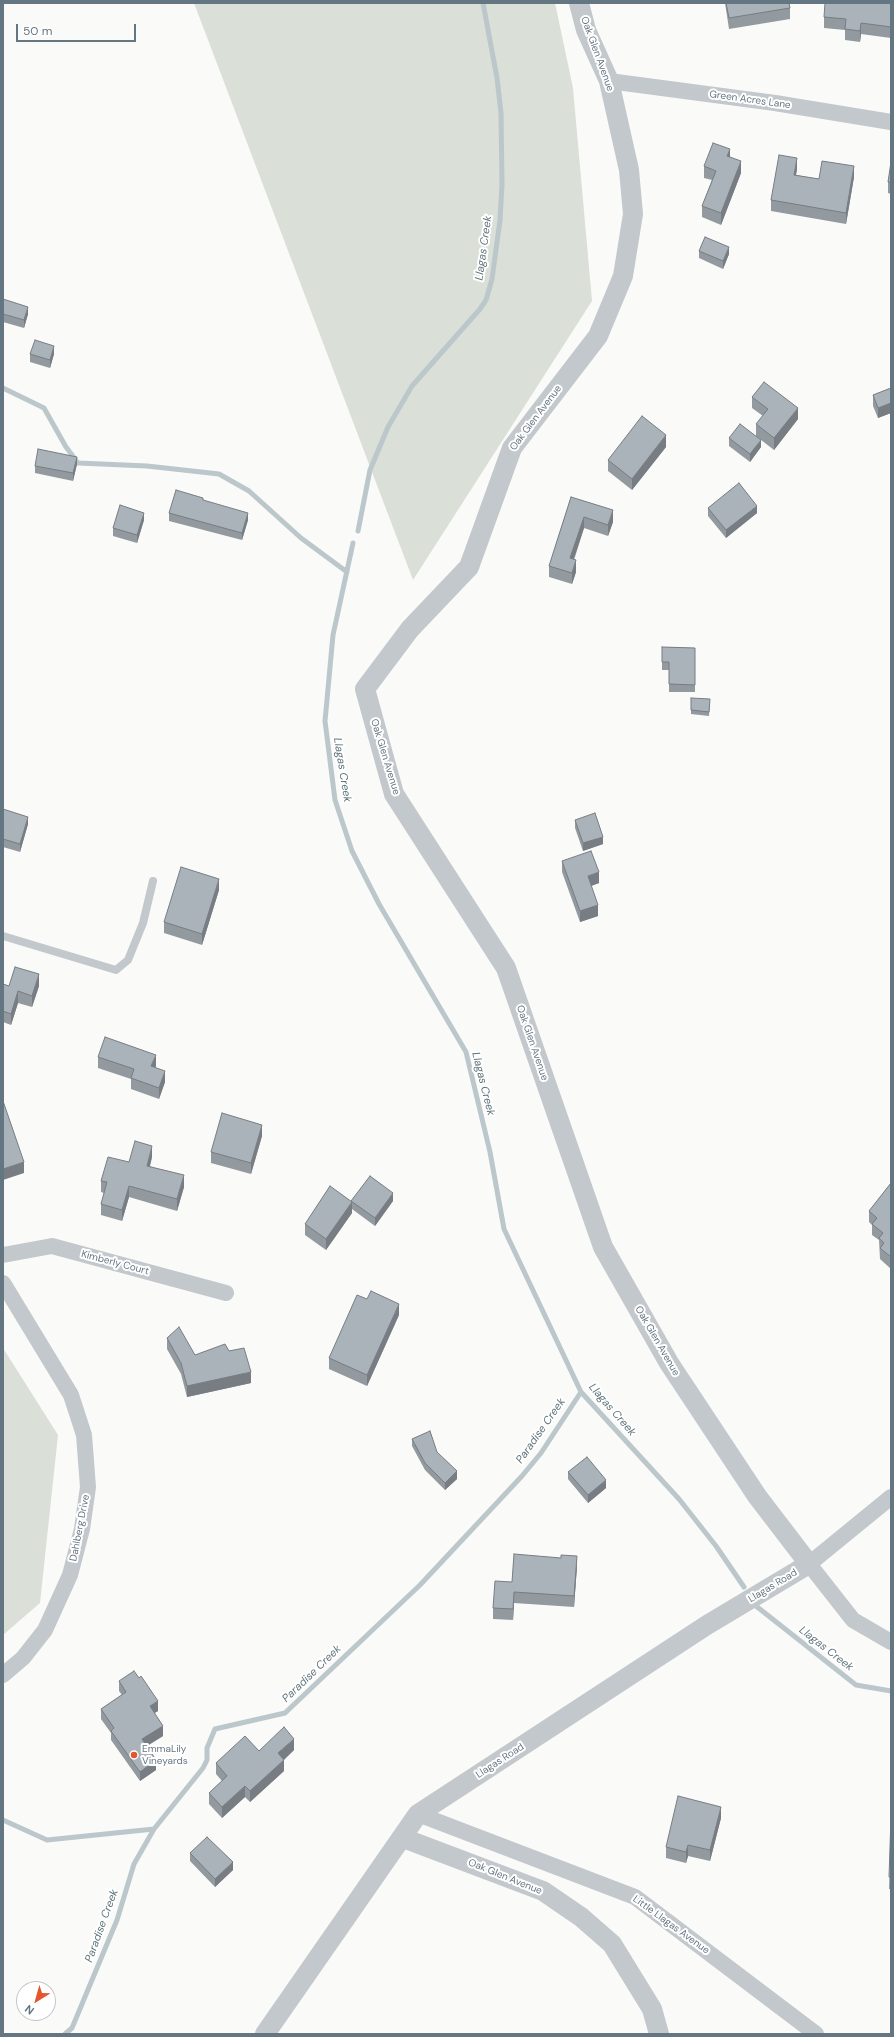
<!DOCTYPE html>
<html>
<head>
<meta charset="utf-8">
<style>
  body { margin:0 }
  #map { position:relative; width:894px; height:2037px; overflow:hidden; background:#fafaf8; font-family:"DM Sans",sans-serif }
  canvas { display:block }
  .frame { position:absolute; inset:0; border:4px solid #657683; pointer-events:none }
  .north { position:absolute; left:16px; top:1981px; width:40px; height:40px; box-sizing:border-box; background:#fff; border:1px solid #c1c8cd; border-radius:50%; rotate:217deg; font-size:11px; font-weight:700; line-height:16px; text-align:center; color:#657683 }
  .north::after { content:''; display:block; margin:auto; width:14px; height:18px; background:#e4572e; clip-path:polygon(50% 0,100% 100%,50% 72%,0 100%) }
  .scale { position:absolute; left:16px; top:24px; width:120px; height:18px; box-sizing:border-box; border:2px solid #657683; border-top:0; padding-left:5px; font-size:12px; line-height:14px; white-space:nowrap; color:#657683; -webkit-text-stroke:3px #fff; paint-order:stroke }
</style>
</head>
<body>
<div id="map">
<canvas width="894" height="2037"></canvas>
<div class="frame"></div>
<div class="north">N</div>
<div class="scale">50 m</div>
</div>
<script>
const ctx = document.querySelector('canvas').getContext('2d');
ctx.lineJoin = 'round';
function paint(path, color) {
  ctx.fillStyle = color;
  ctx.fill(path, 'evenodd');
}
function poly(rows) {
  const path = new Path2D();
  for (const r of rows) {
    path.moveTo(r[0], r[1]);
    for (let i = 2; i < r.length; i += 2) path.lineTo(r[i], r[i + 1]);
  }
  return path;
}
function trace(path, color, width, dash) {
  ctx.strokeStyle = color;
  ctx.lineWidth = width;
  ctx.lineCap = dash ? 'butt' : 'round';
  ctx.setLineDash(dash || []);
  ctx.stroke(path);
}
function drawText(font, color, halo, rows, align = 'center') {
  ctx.font = font + ' "DM Sans",sans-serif';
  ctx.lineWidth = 4;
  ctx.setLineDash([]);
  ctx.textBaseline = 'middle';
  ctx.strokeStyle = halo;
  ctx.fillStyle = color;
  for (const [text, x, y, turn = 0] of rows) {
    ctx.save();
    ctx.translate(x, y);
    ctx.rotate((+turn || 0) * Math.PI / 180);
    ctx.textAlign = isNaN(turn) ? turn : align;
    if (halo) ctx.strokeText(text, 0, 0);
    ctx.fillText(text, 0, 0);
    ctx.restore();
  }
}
paint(poly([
  [194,3,555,3,573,88,592,301,413,580],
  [3,1348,58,1435,40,1603,3,1635]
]), '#dadfd7');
trace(poly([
  [3,388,44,408,66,447,78,463,147,466,219,474,249,491,301,538,347,572],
  [358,531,370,470,388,427,412,386,480,309,486,300,492,279,500,220,502,184,501,113,497,78,483,3],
  [353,543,333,635,325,721,335,800,352,851,379,904,466,1052,490,1152,504,1229,581,1392,679,1499,716,1546,744,1587],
  [756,1606,856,1685,891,1691],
  [3,1820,47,1840,154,1829],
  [65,2034,72,2028,117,1920,134,1864,154,1829,203,1768,207,1760,207,1748,215,1729,285,1713,420,1585,522,1476,541,1453,581,1392]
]), '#bbc7cb', 5);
trace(poly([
  [3,936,116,970,128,960,143,923,153,881]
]), '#c3c8cc', 8);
trace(poly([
  [609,81,775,103,891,122],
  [3,1255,52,1246,226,1293],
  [3,1283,71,1395,84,1435,88,1487,82,1529,70,1575,45,1630,23,1658,3,1675],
  [891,1497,809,1564,853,1620,891,1642],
  [418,1814,635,1897,816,2034]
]), '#c3c8cc', 16);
trace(poly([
  [403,1838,543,1891,581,1917,612,1944,652,2009,659,2034],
  [265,2034,418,1814,707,1625,809,1564,757,1496,669,1363,603,1247,506,968,394,794,365,689,410,629,469,567,512,448,598,336,623,276,633,214,629,170,609,81,586,30,579,3]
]), '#c3c8cc', 20);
paint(poly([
  [725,3,789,3,790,8,790,19,729,29],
  [891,3,891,38,861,34,860,42,845,40,845,30,824,28,824,17],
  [730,157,741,173,721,225,702,217,702,206,712,180,704,178,704,166],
  [891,162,891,194,888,193,888,182],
  [797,169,796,175,819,179,854,177,846,224,771,211,771,200],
  [699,251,729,254,723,269,699,258],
  [3,299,28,314,24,328,3,322],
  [30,354,54,354,50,368,30,362],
  [891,388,891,413,878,418,873,406,873,395],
  [752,397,798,419,774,450,756,436,756,424,763,416,752,408],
  [729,438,761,447,750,462,729,446],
  [666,447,632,490,608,471,608,460],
  [77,464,73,481,35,473,35,466],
  [571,497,613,522,608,536,584,528,574,560,576,572,572,584,549,577,549,566],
  [203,501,248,520,242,540,169,521,169,513],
  [708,508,757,513,726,538,708,516],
  [144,520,137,543,113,536,113,528],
  [662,647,695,648,695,692,669,692,669,670,662,670],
  [710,703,709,716,691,714,691,710],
  [3,811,28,824,20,852,3,847],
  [575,820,603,844,583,851,575,828],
  [562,861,599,883,591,886,598,916,580,922,562,872],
  [219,890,202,945,164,933,164,922],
  [3,984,9,986,39,986,32,1007,18,1003,11,1025,3,1022],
  [98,1057,156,1066,155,1067,165,1082,159,1099,131,1089,131,1079,98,1068],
  [262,1136,251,1174,211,1163,211,1152],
  [152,1157,150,1166,184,1187,177,1211,129,1197,122,1221,101,1215,101,1204,104,1193,101,1192,101,1181,129,1162],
  [891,1183,891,1269,880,1259,879,1240,872,1235,872,1225,869,1222,869,1211],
  [351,1201,393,1201,375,1226,352,1209,352,1213,326,1250,305,1235,305,1224],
  [399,1315,367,1386,329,1369,329,1358],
  [167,1338,195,1355,229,1351,251,1383,187,1397,181,1374,167,1349],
  [412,1439,437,1452,457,1479,445,1490,425,1470,412,1446],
  [568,1472,606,1488,588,1503,568,1479],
  [577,1566,574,1607,514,1603,513,1620,493,1619,493,1608,512,1582],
  [119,1681,158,1711,154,1713,163,1736,147,1746,156,1770,140,1781,111,1740,111,1733,101,1719,101,1709,122,1695,119,1691],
  [294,1750,284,1760,284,1771,250,1802,245,1797,222,1818,209,1804,209,1793,222,1781,216,1774,216,1763,259,1751],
  [721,1818,710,1861,688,1856,686,1863,666,1858,666,1847],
  [891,1818,891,1889,889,1889],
  [190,1853,233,1870,215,1887,190,1861]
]), '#929a9f');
paint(poly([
  [861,23,861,34,860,42,860,31],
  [730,149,730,160,727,156],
  [797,158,797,169,794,186,794,175],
  [741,161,741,173,721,225,721,213],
  [854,166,854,177,846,224,846,213],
  [729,247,729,254,723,269,723,261],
  [28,307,28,314,24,328,24,320],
  [54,346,54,354,50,368,50,360],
  [891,403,891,413,878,418,878,408],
  [798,408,798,419,774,450,774,438],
  [666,435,666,447,632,490,632,479],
  [761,440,761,447,750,462,750,454],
  [77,457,77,464,73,481,73,473],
  [757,506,757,513,726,538,726,530],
  [613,510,613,522,608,536,608,525],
  [144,513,144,520,137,543,137,535],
  [248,513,248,520,242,540,242,533],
  [584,517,584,528,570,570,570,558],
  [576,560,576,572,572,584,572,573],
  [28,817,28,824,20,852,20,844],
  [603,837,603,844,583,851,583,843],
  [599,872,599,883,588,887,588,876],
  [219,879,219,890,202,945,202,934],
  [598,905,598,916,580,922,580,911],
  [39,974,39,986,32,1007,32,996],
  [18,991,18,1003,11,1025,11,1014],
  [156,1055,156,1066,151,1077,151,1066],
  [165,1071,165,1082,159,1099,159,1088],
  [262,1125,262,1136,251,1174,251,1163],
  [152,1146,152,1157,147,1177,147,1166],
  [24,1162,24,1173,3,1180,3,1169],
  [184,1175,184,1187,177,1211,177,1199],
  [129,1186,129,1197,122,1221,122,1210],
  [393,1193,393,1201,375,1226,375,1218],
  [352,1202,352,1213,326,1250,326,1239],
  [399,1304,399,1315,367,1386,367,1375],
  [251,1372,251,1383,187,1397,187,1386],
  [457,1471,457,1479,445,1490,445,1483],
  [606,1480,606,1488,588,1503,588,1495],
  [577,1556,577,1566,574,1607,574,1596],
  [514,1592,514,1603,513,1620,513,1609],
  [158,1701,158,1711,150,1716,150,1706],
  [163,1726,163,1736,142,1749,142,1739],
  [294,1739,294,1750,278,1765,278,1753],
  [156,1760,156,1770,140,1781,140,1772],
  [284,1760,284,1771,250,1802,250,1791],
  [245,1786,245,1797,222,1818,222,1807],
  [721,1807,721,1818,710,1861,710,1850],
  [688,1845,688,1856,686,1863,686,1852],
  [233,1862,233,1870,215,1887,215,1879]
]), '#777d82');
const building = poly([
  [726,3,789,3,790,8,729,18,726,3],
  [825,3,891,3,891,27,861,23,860,31,845,29,846,19,824,17,825,3],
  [713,143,730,149,727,156,741,161,721,213,702,206,716,171,704,166,713,143],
  [779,155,797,158,794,175,819,179,822,161,854,166,846,213,771,200,779,155],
  [891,162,891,182,888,182,891,162],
  [705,237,729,247,723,261,699,251,705,237],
  [3,299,28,307,24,320,3,314,3,299],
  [35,340,54,346,50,360,30,354,35,340],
  [764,382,798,408,774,438,756,424,768,409,752,397,764,382],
  [891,388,891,403,878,408,873,395,891,388],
  [642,416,666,435,632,479,608,460,642,416],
  [740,424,761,440,750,454,729,438,740,424],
  [38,449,77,457,73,473,35,466,38,449],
  [739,483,757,506,726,530,708,508,739,483],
  [176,490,203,498,203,500,248,513,242,533,169,513,176,490],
  [571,497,613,510,608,525,584,517,570,558,576,560,572,573,549,566,571,497],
  [120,505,144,513,137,535,113,528,120,505],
  [662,647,695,648,695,685,669,684,669,662,662,662,662,647],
  [691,698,710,699,709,712,691,710,691,698],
  [3,809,28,817,20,844,3,839,3,809],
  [595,813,603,837,583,843,575,820,595,813],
  [591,851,599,872,588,876,598,905,580,911,562,861,591,851],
  [181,867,219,879,202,934,164,922,181,867],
  [15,967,39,974,32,996,18,991,11,1014,3,1011,3,984,9,986,15,967],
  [105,1037,156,1055,151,1066,165,1071,159,1088,131,1078,134,1069,98,1057,105,1037],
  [3,1101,24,1162,3,1169,3,1101],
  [222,1113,262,1125,251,1163,211,1152,222,1113],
  [135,1141,152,1146,147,1166,184,1175,177,1199,129,1186,122,1210,101,1204,107,1182,101,1181,108,1157,129,1162,135,1141],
  [370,1176,393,1193,375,1218,351,1201,370,1176],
  [891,1183,891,1257,880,1248,884,1243,879,1238,883,1233,872,1224,877,1218,869,1211,891,1183],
  [330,1186,352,1202,326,1239,305,1224,330,1186],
  [371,1291,399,1304,367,1375,329,1358,357,1295,367,1299,371,1291],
  [179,1327,195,1355,225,1344,229,1351,244,1348,251,1372,187,1386,181,1363,167,1338,179,1327],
  [430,1431,437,1452,457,1471,445,1483,425,1463,412,1439,430,1431],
  [587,1457,606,1480,588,1495,568,1472,587,1457],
  [514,1554,561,1558,561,1555,577,1556,574,1596,514,1592,513,1609,493,1608,495,1581,512,1582,514,1554],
  [134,1671,139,1678,141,1676,158,1701,150,1706,163,1726,142,1739,156,1760,140,1772,111,1731,114,1728,101,1709,126,1692,119,1681,134,1671],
  [284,1727,294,1739,278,1753,284,1760,250,1791,245,1786,222,1807,209,1793,227,1776,216,1763,245,1736,259,1751,284,1727],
  [678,1796,721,1807,710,1850,688,1845,686,1852,666,1847,678,1796],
  [891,1818,891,1878,889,1877,891,1818],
  [207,1837,233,1862,215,1879,190,1853,207,1837]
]);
paint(building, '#aab3b9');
trace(building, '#777d82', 1);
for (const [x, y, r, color] of [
  [134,1755,4,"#e4572e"]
]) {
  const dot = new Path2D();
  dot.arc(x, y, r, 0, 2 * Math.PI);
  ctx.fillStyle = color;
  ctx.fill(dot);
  trace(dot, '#fff', 1.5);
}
drawText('10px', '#657683', '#fff', [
  ["Oak Glen Avenue",597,54,70],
  ["Green Acres Lane",750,100,8],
  ["Oak Glen Avenue",536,418,-53],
  ["Oak Glen Avenue",385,757,73],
  ["Oak Glen Avenue",532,1043,71],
  ["Kimberly Court",115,1263,15],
  ["Oak Glen Avenue",657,1341,60],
  ["Dahlberg Drive",80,1528,-79],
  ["Llagas Road",773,1586,-31],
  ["Llagas Road",500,1761,-33],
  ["Oak Glen Avenue",505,1877,22],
  ["Little Llagas Avenue",671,1925,36]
]);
drawText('10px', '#657683', '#fff', [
  ["EmmaLily",142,1749],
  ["Vineyards",142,1761]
], 'left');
drawText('italic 11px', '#60757c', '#fff', [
  ["Llagas Creek",484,248,-82],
  ["Llagas Creek",342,770,81],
  ["Llagas Creek",483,1084,76],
  ["Llagas Creek",612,1410,49],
  ["Paradise Creek",541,1431,-55],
  ["Llagas Creek",826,1649,38],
  ["Paradise Creek",312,1674,-44],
  ["Paradise Creek",102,1926,-70]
]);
</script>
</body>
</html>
